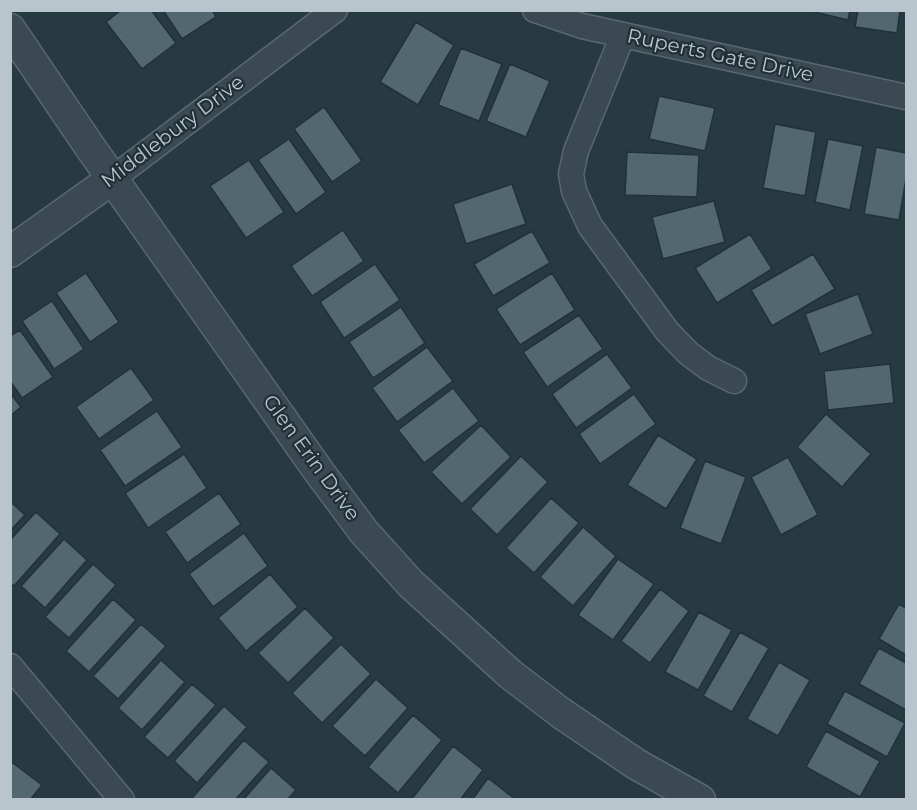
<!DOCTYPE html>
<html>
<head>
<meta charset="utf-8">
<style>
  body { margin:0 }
  #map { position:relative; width:917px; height:810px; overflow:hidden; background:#273a42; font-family:Montserrat,sans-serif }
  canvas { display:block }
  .frame { position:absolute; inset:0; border:12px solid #b8c5cc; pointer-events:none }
</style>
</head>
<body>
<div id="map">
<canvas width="917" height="810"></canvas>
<div class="frame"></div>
</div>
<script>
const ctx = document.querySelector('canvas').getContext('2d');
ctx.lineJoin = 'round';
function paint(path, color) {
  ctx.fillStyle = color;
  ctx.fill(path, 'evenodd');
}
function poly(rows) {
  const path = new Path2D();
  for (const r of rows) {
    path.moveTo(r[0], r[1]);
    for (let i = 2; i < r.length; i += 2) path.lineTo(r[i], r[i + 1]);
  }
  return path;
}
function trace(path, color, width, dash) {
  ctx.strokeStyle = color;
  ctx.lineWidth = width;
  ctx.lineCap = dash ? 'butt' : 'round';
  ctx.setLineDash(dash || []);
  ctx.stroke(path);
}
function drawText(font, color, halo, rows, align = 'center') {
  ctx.font = font + ' Montserrat,sans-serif';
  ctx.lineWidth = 4.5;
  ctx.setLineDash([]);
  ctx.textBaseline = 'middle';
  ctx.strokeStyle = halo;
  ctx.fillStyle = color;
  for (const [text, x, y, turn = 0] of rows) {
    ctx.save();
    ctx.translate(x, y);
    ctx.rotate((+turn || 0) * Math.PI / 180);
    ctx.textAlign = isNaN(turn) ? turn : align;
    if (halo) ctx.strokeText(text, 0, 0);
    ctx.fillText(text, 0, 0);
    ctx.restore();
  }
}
const building = poly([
  [121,10,151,10,176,43,142,69,106,22,121,10],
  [163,10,212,10,216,17,182,39,163,10],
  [806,10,850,10,848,20,806,10],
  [858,10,900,10,897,33,855,27,858,10],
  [416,22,454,45,418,105,380,82,416,22],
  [461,48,502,64,479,121,438,105,461,48],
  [510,64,550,81,526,137,486,121,510,64],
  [659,96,715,108,705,151,649,139,659,96],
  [324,107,362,161,332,182,294,129,324,107],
  [775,124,816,132,805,196,763,188,775,124],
  [289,139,326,192,296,214,258,160,289,139],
  [828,139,863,146,850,210,815,202,828,139],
  [876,147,906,153,906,179,899,220,864,214,876,147],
  [627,152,699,155,697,197,625,195,627,152],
  [249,160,284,212,246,238,210,186,249,160],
  [512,184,526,224,466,244,453,204,512,184],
  [714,201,725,242,663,259,652,217,714,201],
  [343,230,364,261,312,296,291,266,343,230],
  [532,231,550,263,493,296,474,264,532,231],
  [750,234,772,269,717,303,695,268,750,234],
  [813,254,835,289,772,326,751,290,813,254],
  [375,264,400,300,344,338,320,302,375,264],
  [86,273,119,322,90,342,56,293,86,273],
  [552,273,575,310,520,345,496,309,552,273],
  [858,294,873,334,820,354,805,314,858,294],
  [52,301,84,349,54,369,22,321,52,301],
  [401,307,425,343,373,378,349,342,401,307],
  [579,315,603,349,547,387,523,352,579,315],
  [20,330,53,377,22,398,10,381,10,336,20,330],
  [427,347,453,381,397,422,372,388,427,347],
  [607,354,632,388,576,428,552,394,607,354],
  [890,364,894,403,828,410,824,371,890,364],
  [131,368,154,400,99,439,76,407,131,368],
  [453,388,479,421,424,463,398,430,453,388],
  [10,393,21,407,10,416,10,393],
  [634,394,656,424,600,464,579,434,634,394],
  [157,411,182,447,125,486,100,450,157,411],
  [826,414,871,454,842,487,797,447,826,414],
  [481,425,511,457,462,504,431,472,481,425],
  [658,435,697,459,666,509,627,485,658,435],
  [184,454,207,488,148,528,125,493,184,454],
  [521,456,548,482,497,535,470,509,521,456],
  [788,457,818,515,781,535,751,477,788,457],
  [705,461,746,477,721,544,680,528,705,461],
  [219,493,241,524,187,563,165,532,219,493],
  [551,498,579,523,534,573,506,548,551,498],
  [10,501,25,515,10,531,10,501],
  [36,512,60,534,14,586,10,583,10,540,36,512],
  [583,527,616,556,573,606,540,577,583,527],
  [244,533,268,566,213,607,189,574,244,533],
  [64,539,87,560,45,608,21,586,64,539],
  [618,559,654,584,613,640,578,615,618,559],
  [93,564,116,585,69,638,45,617,93,564],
  [270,574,298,607,246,651,218,618,270,574],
  [660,589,689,611,650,663,621,641,660,589],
  [113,599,136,620,89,672,66,651,113,599],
  [899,604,906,608,906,655,879,639,899,604],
  [305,608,334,638,288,683,258,653,305,608],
  [699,612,732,630,698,690,665,672,699,612],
  [141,624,166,646,118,699,93,676,141,624],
  [740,632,769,648,732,712,703,696,740,632],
  [341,644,371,674,322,723,292,693,341,644],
  [879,648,906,663,906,710,859,684,879,648],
  [161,660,185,682,142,730,118,708,161,660],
  [779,662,810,680,778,736,747,719,779,662],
  [376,679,408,708,365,756,332,726,376,679],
  [192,684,216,705,168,758,144,737,192,684],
  [845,691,905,723,887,757,827,724,845,691],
  [224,706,247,727,197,783,174,761,224,706],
  [413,715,442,740,398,793,368,767,413,715],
  [826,731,880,761,860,797,806,767,826,731],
  [244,740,269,762,235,800,193,800,192,798,244,740],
  [453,746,483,770,460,800,411,800,453,746],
  [13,763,42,785,30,800,10,800,10,765,13,763],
  [271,768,296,790,287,800,243,800,271,768],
  [488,778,516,800,472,800,488,778]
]);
paint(building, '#52676f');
trace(building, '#223139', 1.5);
const minor = poly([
  [535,10,582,26,906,97],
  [623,35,576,151,571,174,574,191,590,226,667,331,688,353,708,368,734,381],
  [112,179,335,10],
  [10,666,122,800]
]);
const tertiary = poly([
  [10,29,90,147,320,473,364,532,411,584,510,674,561,713,636,764,700,800],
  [10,252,112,179]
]);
trace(minor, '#59686f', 27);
trace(tertiary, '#59686f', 33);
trace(minor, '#3b4a52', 24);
trace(tertiary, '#3b4a52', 30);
drawText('20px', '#b8c5cc', '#203037', [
  ["Ruperts Gate Drive",720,56,12],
  ["Middlebury Drive",173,132,-37],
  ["Glen Erin Drive",311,458,54]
]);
</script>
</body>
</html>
